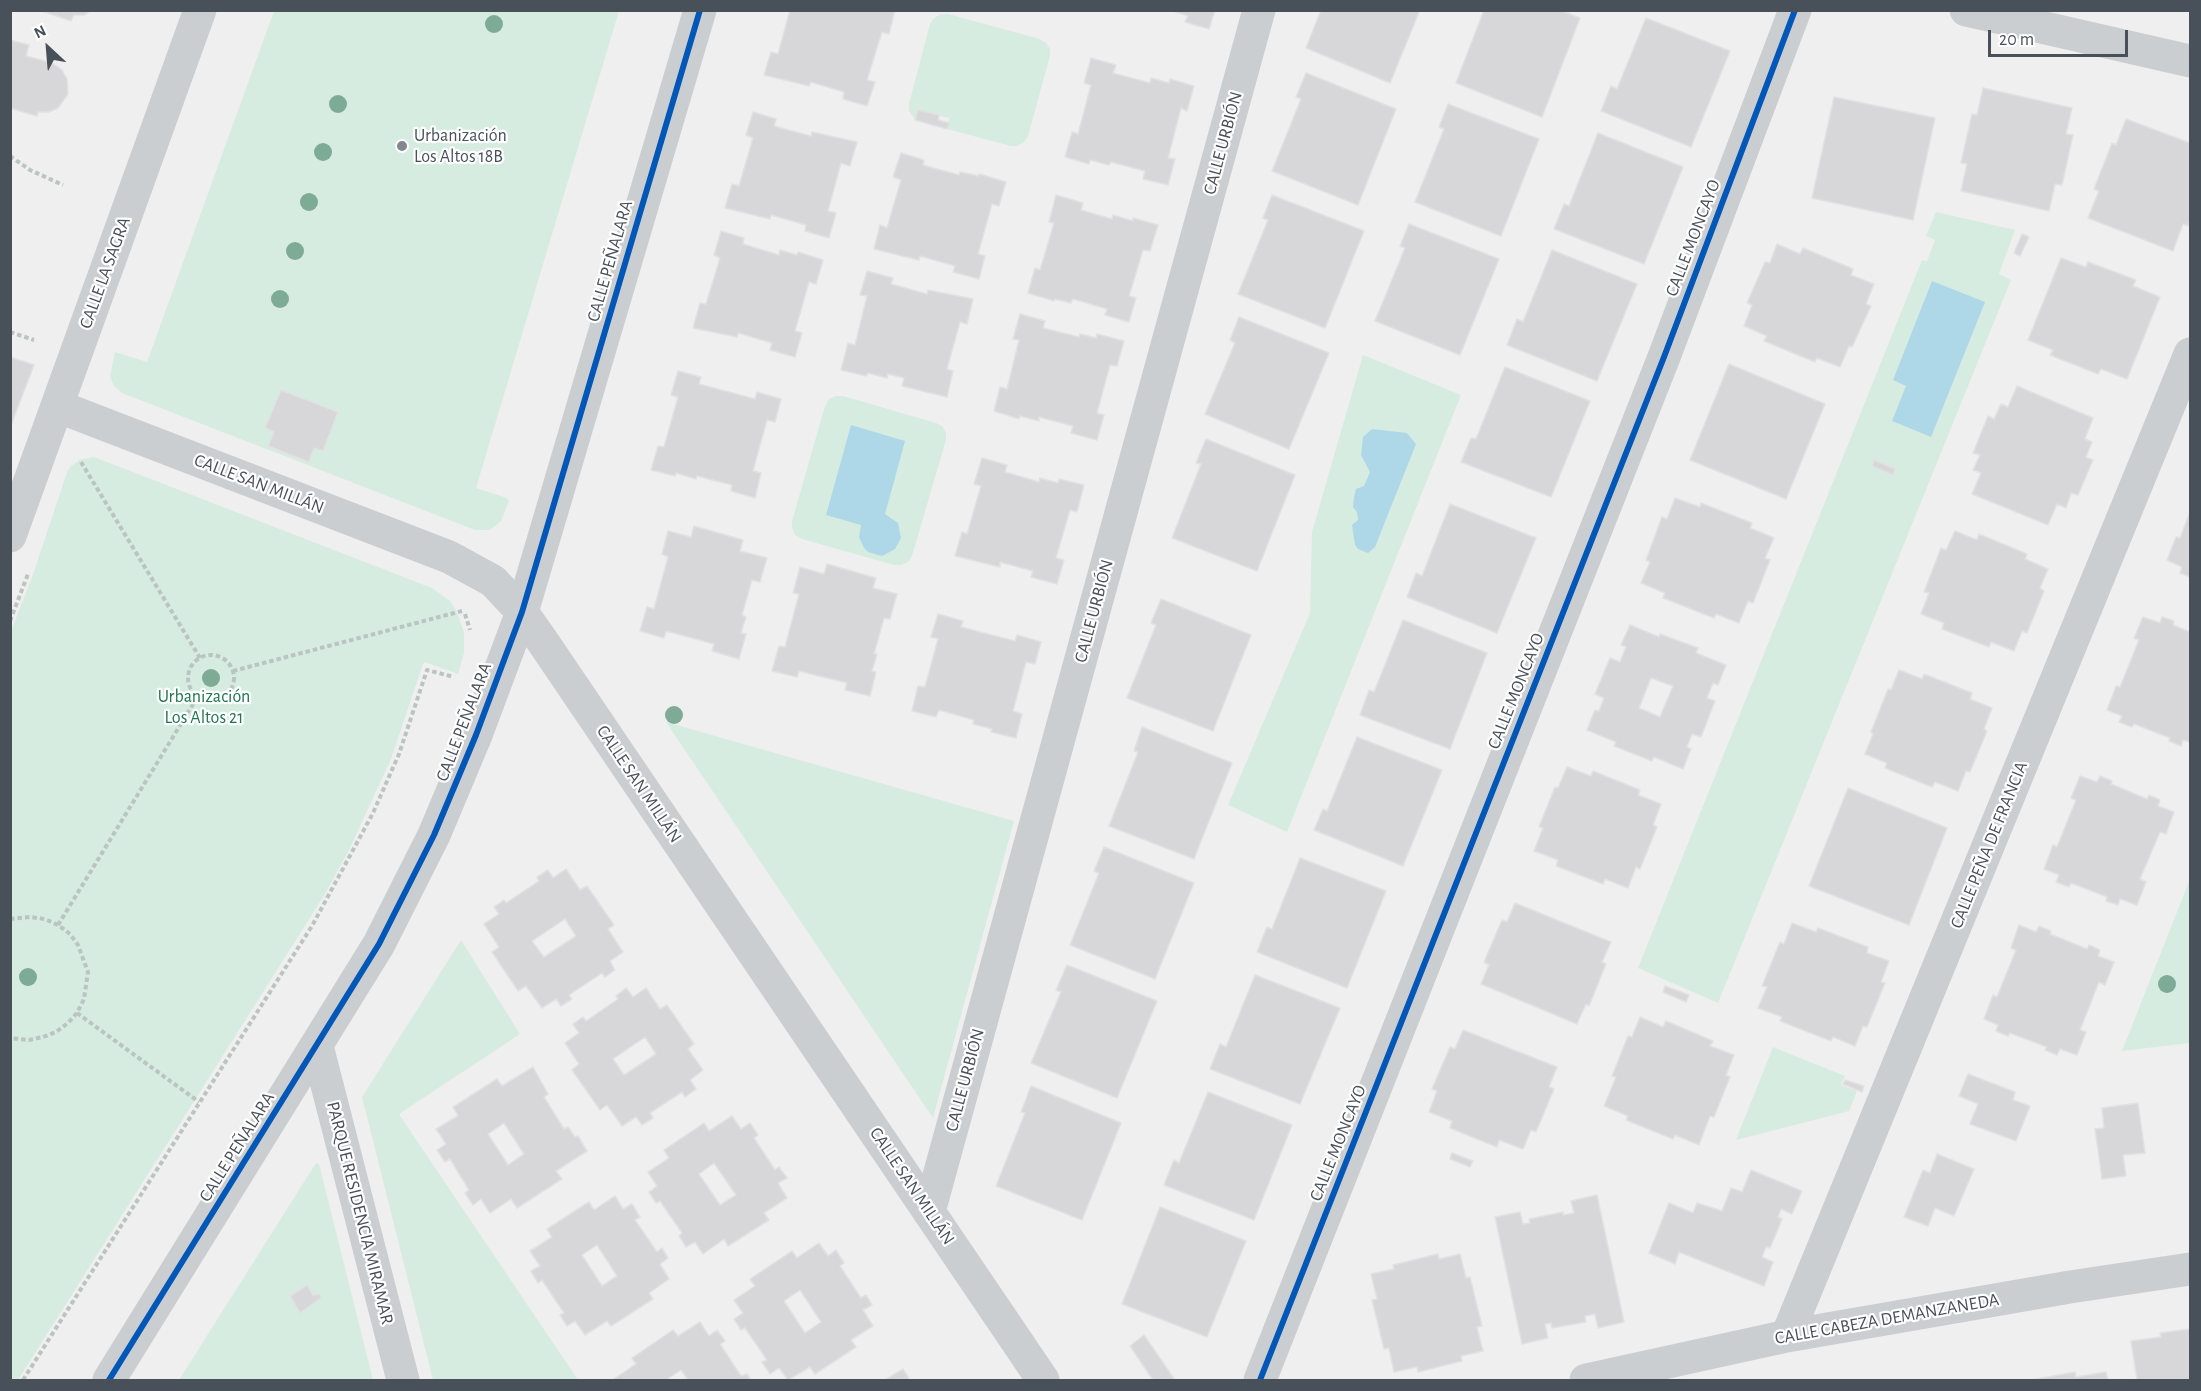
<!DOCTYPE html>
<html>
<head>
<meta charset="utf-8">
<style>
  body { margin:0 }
  #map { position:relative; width:2201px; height:1391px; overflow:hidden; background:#f0efef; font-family:"Alegreya Sans",sans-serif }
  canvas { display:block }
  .frame { position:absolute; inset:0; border:12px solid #48515a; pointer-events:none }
  .north { position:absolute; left:18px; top:18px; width:60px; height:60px; -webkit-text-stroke:4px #fff; paint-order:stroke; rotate:334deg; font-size:16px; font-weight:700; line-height:24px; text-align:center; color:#48515a }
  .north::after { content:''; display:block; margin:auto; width:21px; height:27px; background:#48515a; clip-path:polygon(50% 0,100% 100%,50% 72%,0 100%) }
  .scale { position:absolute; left:1988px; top:30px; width:140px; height:27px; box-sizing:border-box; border:3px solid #48515a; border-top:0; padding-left:8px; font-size:18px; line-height:21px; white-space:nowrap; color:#48515a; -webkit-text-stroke:4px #fff; paint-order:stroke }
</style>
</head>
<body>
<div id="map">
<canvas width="2201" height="1391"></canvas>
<div class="frame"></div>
<div class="north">N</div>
<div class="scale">20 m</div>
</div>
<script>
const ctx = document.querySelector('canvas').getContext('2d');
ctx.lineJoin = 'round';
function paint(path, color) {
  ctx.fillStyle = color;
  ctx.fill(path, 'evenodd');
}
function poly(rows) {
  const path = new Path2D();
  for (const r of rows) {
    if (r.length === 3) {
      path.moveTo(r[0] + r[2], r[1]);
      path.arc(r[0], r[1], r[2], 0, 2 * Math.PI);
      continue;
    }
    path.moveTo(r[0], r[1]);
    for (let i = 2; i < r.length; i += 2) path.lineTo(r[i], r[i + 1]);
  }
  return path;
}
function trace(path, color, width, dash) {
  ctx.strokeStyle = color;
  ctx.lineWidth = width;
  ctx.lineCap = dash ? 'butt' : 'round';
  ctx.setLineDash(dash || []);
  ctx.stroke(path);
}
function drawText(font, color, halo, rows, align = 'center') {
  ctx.font = font + ' "Alegreya Sans",sans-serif';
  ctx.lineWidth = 4.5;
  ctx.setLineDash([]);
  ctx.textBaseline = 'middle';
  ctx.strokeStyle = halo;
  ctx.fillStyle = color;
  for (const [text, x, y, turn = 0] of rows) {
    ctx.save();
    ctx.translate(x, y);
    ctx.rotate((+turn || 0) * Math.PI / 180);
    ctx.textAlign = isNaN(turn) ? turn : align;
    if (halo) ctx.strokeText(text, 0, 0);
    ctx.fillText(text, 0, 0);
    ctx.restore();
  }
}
paint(poly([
  [274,11,619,11,476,488,507,498,509,501,501,521,490,530,475,530,122,393,114,386,110,377,115,352,147,362],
  [941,14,948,14,1040,39,1046,43,1050,49,1050,56,1028,136,1024,142,1018,146,1011,146,947,129,949,118,918,110,915,119,909,111,909,104,930,24,934,18],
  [1936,212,2015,230,1999,274,2011,280,1718,1003,1638,968,1922,260,1927,261,1935,240,1926,236],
  [1363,355,1461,395,1287,832,1228,805,1310,613,1312,532],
  [836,396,843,396,936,423,942,426,946,433,946,440,912,556,908,562,901,565,894,565,802,539,795,535,792,528,792,521,825,406,829,399],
  [94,457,432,588,450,601,457,612,464,632,464,653,458,674,425,662,423,664,391,759,349,850,325,894,18,1380,11,1380,11,631,32,577,67,472,70,467,79,460],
  [666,722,1014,821,933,1118],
  [2190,879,2190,1043,2122,1051],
  [461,940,520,1034,399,1114,578,1380,433,1380,362,1097],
  [1773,1047,1845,1076,1841,1085,1857,1091,1849,1111,1736,1140],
  [316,1163,319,1164,373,1380,179,1380]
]), '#d6ece0');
paint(poly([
  [1932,281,1985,302,1931,437,1892,421,1906,386,1893,380],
  [851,425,905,441,885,514,898,523,901,538,895,549,882,556,868,552,864,548,859,537,861,525,826,515],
  [1372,429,1407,433,1416,444,1375,547,1368,553,1358,549,1355,545,1352,525,1358,520,1357,512,1353,507,1354,497,1356,489,1364,486,1370,472,1361,455,1363,437]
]), '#aed8e7');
const building = poly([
  [39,10,92,10,84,15,74,15,71,21,39,10],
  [790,10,895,10,889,34,882,32,867,80,875,82,867,106,843,99,844,92,811,82,809,86,764,75,771,52,778,54,790,10],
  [1170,10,1215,10,1209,29,1185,22,1188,16,1170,10],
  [1321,10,1420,10,1390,83,1306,48,1321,10],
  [1484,10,1560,10,1580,18,1542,117,1456,83,1484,10],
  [1646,18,1730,51,1691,147,1601,111,1611,86,1617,89,1646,18],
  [10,40,29,45,26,56,52,63,62,70,67,79,68,94,58,108,49,112,38,112,37,116,10,108,10,40],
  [1091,58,1116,65,1113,73,1150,83,1151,78,1169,83,1170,79,1194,86,1187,111,1181,108,1168,158,1175,159,1168,185,1143,179,1145,171,1111,162,1109,165,1090,160,1089,164,1065,157,1072,132,1078,134,1091,85,1084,83,1091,58],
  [1306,73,1396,109,1358,205,1272,171,1301,99,1296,97,1306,73],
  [1983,88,2072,108,2066,134,2073,135,2062,185,2055,184,2049,211,1961,191,1967,164,1961,163,1972,114,1977,115,1983,88],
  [1834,97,1935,118,1913,220,1812,198,1834,97],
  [1448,104,1539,139,1501,236,1415,202,1444,129,1439,127,1448,104],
  [918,110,939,115,938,120,949,123,947,129,915,120,918,110],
  [753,112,776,119,774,126,811,136,812,132,857,142,850,166,841,163,828,211,836,213,829,238,805,231,806,225,771,215,770,219,725,208,732,184,739,186,753,138,746,135,753,112],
  [2126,119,2190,143,2190,220,2188,226,2183,224,2173,251,2088,218,2099,191,2094,189,2112,143,2116,145,2126,119],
  [1598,133,1683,167,1644,264,1554,229,1564,204,1569,206,1598,133],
  [901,153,924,160,923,165,959,175,960,172,979,176,979,174,1006,182,999,206,992,204,978,254,985,256,979,279,953,272,955,266,920,256,919,260,874,249,880,225,887,228,901,180,893,177,901,153],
  [1056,195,1083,203,1081,210,1112,219,1113,215,1133,221,1133,218,1158,225,1150,251,1143,250,1129,296,1136,298,1129,322,1105,315,1107,309,1073,299,1071,303,1055,299,1054,301,1028,293,1035,268,1040,270,1054,223,1049,222,1056,195],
  [1272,195,1364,231,1325,328,1238,294,1268,220,1263,218,1272,195],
  [1409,224,1499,259,1460,355,1375,321,1405,248,1400,246,1409,224],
  [721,231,744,238,743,244,779,255,780,250,797,255,798,252,823,260,816,284,809,282,795,331,802,333,795,357,770,350,772,343,738,333,737,337,693,328,700,303,706,304,720,258,714,255,721,231],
  [2022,234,2029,237,2020,256,2014,253,2022,234],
  [1777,244,1800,254,1803,248,1853,269,1851,275,1874,284,1866,304,1871,306,1852,347,1849,346,1840,367,1817,358,1815,362,1764,341,1767,336,1744,326,1752,305,1747,303,1765,262,1770,263,1777,244],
  [1552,250,1637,284,1597,381,1507,345,1517,319,1523,322,1552,250],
  [2061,258,2086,267,2088,262,2136,280,2133,286,2160,297,2127,379,2101,369,2098,374,2050,355,2053,350,2028,340,2061,258],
  [867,271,893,278,891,284,927,294,928,290,973,299,967,324,960,322,947,369,953,371,947,397,902,386,904,378,888,374,887,378,868,373,866,376,841,370,848,343,855,345,867,296,860,295,867,271],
  [1020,314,1045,321,1043,328,1079,337,1080,334,1096,338,1097,334,1124,341,1117,366,1110,365,1097,413,1104,415,1097,440,1071,433,1073,426,1039,417,1039,421,1020,416,1019,419,994,411,1000,387,1007,389,1019,340,1013,339,1020,314],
  [1239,317,1329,353,1289,449,1205,414,1235,343,1230,340,1239,317],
  [10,357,34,365,10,428,10,357],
  [1729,364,1825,404,1786,499,1690,460,1729,364],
  [1505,367,1590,401,1551,497,1461,462,1471,438,1476,439,1505,367],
  [678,371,701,377,699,384,755,399,757,392,781,399,775,422,767,420,753,471,761,473,755,498,731,491,732,485,697,476,696,479,676,473,675,476,651,470,658,446,664,447,678,397,671,395,678,371],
  [2017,386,2093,418,2085,439,2092,442,2086,457,2093,460,2078,495,2071,493,2066,508,2057,504,2048,525,1972,494,1981,473,1973,470,1980,455,1973,453,1988,416,1994,419,2001,404,2008,407,2017,386],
  [281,390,338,412,323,451,314,448,309,462,268,446,274,432,265,428,281,390],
  [1206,439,1295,475,1257,571,1172,538,1201,464,1196,463,1206,439],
  [982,458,1007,465,1005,472,1039,482,1040,478,1058,483,1059,479,1084,485,1077,512,1070,510,1056,558,1064,560,1057,584,1031,577,1033,571,1000,562,1000,567,955,556,962,532,967,534,981,486,974,484,982,458],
  [1874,460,1895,469,1893,475,1872,466,1874,460],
  [1675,498,1700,507,1701,503,1752,523,1750,528,1774,538,1765,558,1770,560,1753,603,1748,601,1739,623,1716,614,1714,618,1663,598,1665,593,1641,583,1650,562,1646,560,1662,517,1667,519,1675,498],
  [1450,504,1536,538,1497,633,1407,597,1416,573,1422,576,1450,504],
  [2190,512,2190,577,2180,573,2182,567,2167,560,2176,537,2180,538,2190,512],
  [694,526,743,540,740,551,767,558,760,582,752,580,742,615,746,617,741,633,746,634,739,659,712,651,714,644,666,631,664,638,640,631,647,607,654,609,668,557,662,554,668,531,691,537,694,526],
  [1955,531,1977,540,1979,534,2027,554,2025,559,2048,569,2040,588,2044,591,2027,633,2022,631,2014,651,1991,642,1989,647,1942,629,1944,623,1921,614,1929,593,1924,592,1941,548,1946,550,1955,531],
  [827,564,876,578,873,588,897,594,890,619,884,618,874,654,877,654,872,671,876,672,870,696,845,690,847,683,799,671,797,677,772,671,779,646,785,647,799,594,793,593,800,567,824,574,827,564],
  [1161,599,1251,635,1213,731,1127,698,1156,625,1151,623,1161,599],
  [938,614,963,621,961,627,1015,641,1017,635,1041,642,1035,664,1026,662,1013,711,1022,714,1016,738,991,732,992,729,973,724,974,720,939,710,936,717,912,711,918,686,925,687,938,639,931,637,938,614],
  [2143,617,2160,623,2162,617,2174,621,2173,625,2190,632,2190,742,2183,740,2181,746,2169,741,2170,738,2134,724,2132,727,2119,722,2122,716,2107,710,2116,686,2120,687,2139,640,2134,638,2143,617],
  [1403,620,1487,653,1450,749,1360,715,1369,690,1374,692,1403,620],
  [1630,625,1659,637,1660,634,1698,648,1696,653,1726,665,1718,685,1713,683,1707,698,1715,701,1701,737,1692,734,1687,747,1691,749,1683,769,1654,757,1652,761,1614,746,1616,742,1587,730,1595,710,1599,711,1604,698,1595,694,1610,658,1620,662,1626,647,1621,645,1630,625],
  [1651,678,1673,686,1660,717,1639,708,1651,678],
  [1899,670,1922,679,1924,674,1972,693,1970,699,1992,708,1984,729,1987,731,1970,772,1966,771,1958,791,1935,782,1932,787,1885,768,1887,763,1865,754,1873,734,1871,732,1888,689,1891,690,1899,670],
  [1142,727,1232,763,1194,859,1109,826,1138,752,1134,751,1142,727],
  [1357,737,1442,770,1403,866,1314,830,1323,809,1327,811,1357,737],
  [1567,767,1591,776,1593,771,1640,790,1638,795,1661,804,1653,825,1657,827,1640,869,1636,867,1628,888,1605,879,1603,884,1556,866,1558,860,1534,851,1543,828,1539,827,1555,787,1558,788,1567,767],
  [2080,776,2097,782,2100,776,2112,781,2111,784,2147,799,2149,795,2160,800,2158,806,2174,812,2166,834,2160,832,2140,879,2146,882,2137,905,2120,899,2118,905,2106,901,2107,897,2071,883,2069,887,2056,882,2059,875,2044,869,2053,845,2057,847,2076,800,2071,798,2080,776],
  [1848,788,1947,828,1909,925,1809,886,1848,788],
  [1104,847,1194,883,1155,979,1070,945,1099,873,1094,871,1104,847],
  [1300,858,1386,891,1347,988,1257,952,1267,927,1272,929,1300,858],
  [566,869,580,890,587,886,614,925,608,929,623,952,610,961,615,970,605,977,602,973,569,995,572,999,561,1006,556,999,542,1008,526,986,518,991,492,952,499,947,484,924,499,914,494,907,504,900,506,903,539,881,537,877,548,870,553,878,566,869],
  [565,919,576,936,544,957,532,941,565,919],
  [1515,903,1611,942,1602,962,1606,964,1589,1006,1586,1004,1577,1024,1481,984,1489,965,1484,962,1502,920,1507,922,1515,903],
  [1792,923,1816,932,1818,928,1868,947,1867,953,1889,961,1881,982,1885,983,1867,1027,1863,1026,1855,1046,1833,1037,1831,1041,1780,1021,1782,1017,1758,1008,1767,987,1762,986,1780,942,1784,944,1792,923],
  [2019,925,2036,932,2039,926,2051,931,2050,934,2087,949,2089,945,2100,950,2098,956,2114,962,2105,985,2099,982,2080,1030,2086,1032,2077,1055,2060,1049,2057,1055,2045,1050,2047,1047,2010,1033,2008,1036,1996,1031,1998,1025,1984,1019,1993,995,1997,997,2016,950,2011,948,2019,925],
  [1067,965,1157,1001,1117,1098,1031,1063,1061,992,1056,990,1067,965],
  [1255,975,1340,1008,1300,1104,1210,1069,1220,1044,1226,1047,1255,975],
  [1665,986,1689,995,1686,1002,1663,992,1665,986],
  [626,988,633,997,646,988,660,1009,667,1005,694,1044,688,1049,703,1070,690,1080,696,1089,685,1097,682,1092,650,1113,653,1118,642,1125,636,1117,622,1126,607,1105,600,1110,572,1070,579,1064,565,1043,579,1033,573,1024,583,1017,586,1021,618,999,616,996,626,988],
  [645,1037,656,1054,624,1075,613,1059,645,1037],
  [1640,1017,1663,1027,1666,1021,1713,1041,1710,1046,1734,1055,1726,1075,1730,1077,1714,1117,1710,1116,1699,1145,1675,1135,1673,1139,1626,1120,1628,1116,1604,1106,1616,1077,1612,1076,1628,1036,1632,1037,1640,1017],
  [1463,1030,1557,1067,1549,1087,1554,1089,1536,1132,1531,1130,1523,1149,1499,1140,1497,1147,1450,1128,1452,1121,1429,1112,1437,1091,1432,1089,1450,1047,1455,1049,1463,1030],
  [533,1067,548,1094,544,1097,564,1129,568,1127,575,1137,578,1136,587,1151,556,1171,562,1179,517,1208,511,1199,490,1213,481,1199,473,1205,465,1193,469,1190,450,1159,445,1162,437,1150,446,1144,436,1129,458,1116,453,1107,497,1079,502,1086,533,1067],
  [504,1123,524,1154,508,1165,488,1134,504,1123],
  [1968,1074,2015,1092,2013,1100,2030,1106,2016,1141,1970,1124,1978,1104,1959,1096,1968,1074],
  [1845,1080,1864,1086,1862,1092,1843,1084,1845,1080],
  [1031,1086,1121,1123,1082,1220,996,1186,1025,1113,1021,1112,1031,1086],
  [1208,1092,1292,1125,1254,1220,1164,1185,1174,1160,1179,1163,1208,1092],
  [2138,1103,2145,1153,2123,1155,2126,1176,2102,1179,2095,1129,2104,1128,2102,1108,2138,1103],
  [732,1116,741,1129,750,1123,758,1135,754,1138,775,1170,779,1167,787,1178,778,1183,787,1198,764,1213,769,1220,728,1246,724,1239,703,1254,695,1242,686,1247,679,1236,682,1233,660,1201,656,1203,649,1192,657,1186,648,1172,669,1158,664,1150,704,1123,709,1131,732,1116],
  [714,1163,736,1195,720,1205,699,1174,714,1163],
  [1452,1153,1473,1161,1470,1167,1450,1159,1452,1153],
  [1937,1154,1974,1169,1954,1216,1935,1208,1928,1226,1904,1217,1923,1170,1930,1173,1937,1154],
  [1751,1170,1802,1191,1792,1214,1781,1209,1778,1217,1782,1219,1770,1248,1766,1247,1762,1257,1773,1262,1764,1286,1679,1252,1675,1264,1649,1253,1669,1203,1693,1213,1697,1203,1722,1211,1731,1188,1742,1192,1751,1170],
  [1597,1195,1624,1322,1598,1328,1595,1314,1585,1316,1586,1322,1552,1328,1551,1323,1545,1324,1548,1338,1522,1344,1495,1217,1520,1212,1523,1224,1530,1223,1529,1219,1563,1212,1563,1215,1574,1213,1571,1201,1597,1195],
  [615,1196,623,1209,632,1204,640,1217,635,1220,657,1252,662,1248,668,1258,660,1264,669,1279,649,1293,653,1299,611,1326,607,1321,585,1335,575,1321,567,1326,560,1315,564,1313,542,1280,538,1283,531,1271,540,1266,530,1251,552,1237,547,1229,589,1202,594,1210,615,1196],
  [597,1245,617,1276,602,1286,582,1255,597,1245],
  [1160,1207,1246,1241,1207,1337,1122,1304,1160,1207],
  [819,1243,828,1256,836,1250,844,1263,840,1266,861,1298,866,1295,872,1305,863,1310,873,1326,851,1340,856,1347,815,1374,810,1367,788,1380,779,1368,770,1374,762,1362,767,1360,745,1328,741,1330,734,1319,743,1313,734,1300,755,1286,750,1279,792,1251,797,1258,819,1243],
  [800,1290,821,1322,805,1333,784,1301,800,1290],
  [1438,1254,1439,1259,1460,1254,1466,1278,1470,1277,1482,1326,1477,1327,1483,1351,1461,1356,1462,1361,1418,1372,1417,1367,1394,1372,1389,1348,1384,1349,1372,1300,1377,1299,1371,1274,1394,1269,1393,1265,1438,1254],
  [307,1285,313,1295,320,1294,321,1298,300,1313,290,1296,307,1285],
  [700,1322,709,1336,717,1330,725,1341,720,1344,741,1376,747,1374,751,1380,688,1380,681,1370,666,1380,616,1380,614,1379,636,1364,632,1358,673,1330,678,1336,700,1322],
  [2190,1329,2190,1380,2137,1380,2131,1341,2161,1337,2160,1333,2190,1329],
  [1144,1335,1175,1380,1153,1380,1130,1346,1144,1335],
  [903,1369,910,1380,885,1380,903,1369],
  [2075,1372,2076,1377,2106,1372,2108,1380,2031,1380,2075,1372]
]);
paint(building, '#d7d7d9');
trace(building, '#e1e1e2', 1.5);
trace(poly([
  [10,156,30,170,63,185],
  [10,332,34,340],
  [81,462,200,658],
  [465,614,470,630],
  [10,621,28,574],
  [211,678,23],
  [233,671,462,611],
  [10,919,30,917,45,919,58,925,70,934,78,945,88,972,84,999,77,1013,68,1023,56,1032,43,1037,29,1040,10,1038],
  [58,925,198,696],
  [77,1013,199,1102],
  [23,1380,312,926,373,813,399,754,427,670,454,677]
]), '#bac4c1', 4, [4.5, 3]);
trace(poly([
  [1966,10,2190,61],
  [57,406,449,557,493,581,522,612,543,642,1043,1380],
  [10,536,200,10],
  [317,1046,403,1380],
  [929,1212,1259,10],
  [1787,1336,2190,354],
  [109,1380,379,944,434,835,476,735,522,612,700,10],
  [1260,1380,1664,357,1795,10],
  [1586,1380,1787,1336,2070,1287,2190,1269]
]), '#cbced0', 33);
trace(poly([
  [109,1380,379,944,434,835,476,735,522,612,700,10],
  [1260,1380,1664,357,1795,10]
]), '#0057b8', 6);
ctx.fillStyle = '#7eab96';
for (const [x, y] of [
  [494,24],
  [338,104],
  [323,152],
  [309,202],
  [295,251],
  [280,299],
  [211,678],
  [674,715],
  [28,977],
  [2167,984]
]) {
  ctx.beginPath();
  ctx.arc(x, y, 9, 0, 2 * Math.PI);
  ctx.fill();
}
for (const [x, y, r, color] of [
  [402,146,6,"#83888e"]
]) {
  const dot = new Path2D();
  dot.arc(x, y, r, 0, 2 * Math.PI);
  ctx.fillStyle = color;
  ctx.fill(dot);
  trace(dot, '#fff', 2);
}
drawText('18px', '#48515a', '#fff', [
  ["Urbanización",414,136],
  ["Los Altos 18B",414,157]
], 'left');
drawText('18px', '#48515a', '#fff', [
  ["CALLE URBIÓN",1223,143,-75],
  ["CALLE MONCAYO",1693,238,-69],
  ["CALLE PEÑALARA",610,261,-74],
  ["CALLE LA SAGRA",105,273,-70],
  ["CALLE SAN MILLÁN",259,484,21],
  ["CALLE URBIÓN",1094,611,-75],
  ["CALLE MONCAYO",1516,691,-68],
  ["CALLE PEÑALARA",464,722,-69],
  ["CALLE SAN MILLÁN",639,784,56],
  ["CALLE PEÑA DE FRANCIA",1989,845,-68],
  ["CALLE URBIÓN",965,1080,-75],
  ["CALLE MONCAYO",1338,1143,-68],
  ["CALLE PEÑALARA",237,1147,-58],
  ["CALLE SAN MILLÁN",912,1186,56],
  ["PARQUE RESIDENCIA MIRAMAR",360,1213,76],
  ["CALLE CABEZA DEMANZANEDA",1887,1319,-10]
]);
drawText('18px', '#20744e', '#fff', [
  ["Urbanización",204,697],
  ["Los Altos 21",204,718]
]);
</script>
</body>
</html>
